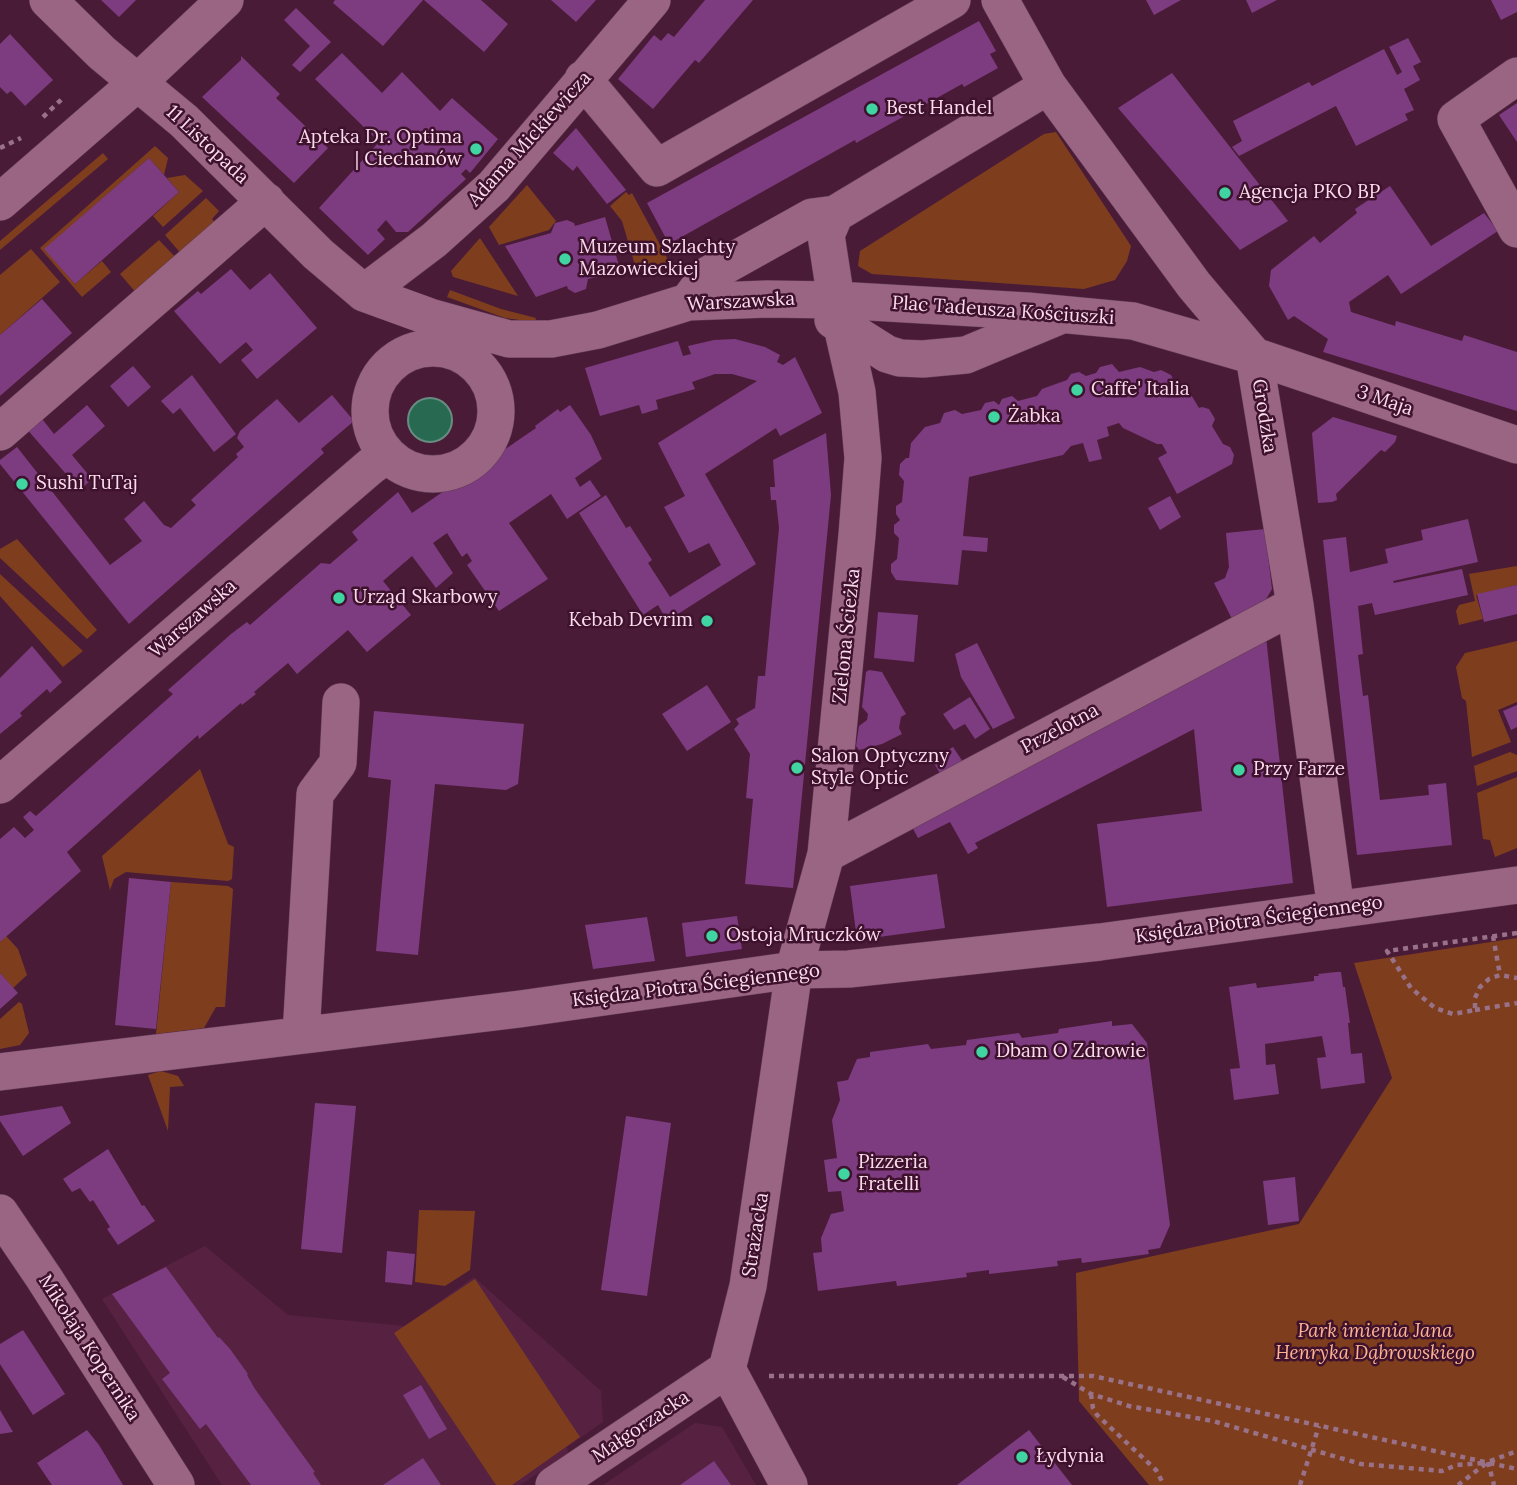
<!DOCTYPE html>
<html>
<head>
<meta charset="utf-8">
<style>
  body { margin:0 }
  canvas { display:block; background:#491b37 }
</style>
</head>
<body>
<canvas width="1517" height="1485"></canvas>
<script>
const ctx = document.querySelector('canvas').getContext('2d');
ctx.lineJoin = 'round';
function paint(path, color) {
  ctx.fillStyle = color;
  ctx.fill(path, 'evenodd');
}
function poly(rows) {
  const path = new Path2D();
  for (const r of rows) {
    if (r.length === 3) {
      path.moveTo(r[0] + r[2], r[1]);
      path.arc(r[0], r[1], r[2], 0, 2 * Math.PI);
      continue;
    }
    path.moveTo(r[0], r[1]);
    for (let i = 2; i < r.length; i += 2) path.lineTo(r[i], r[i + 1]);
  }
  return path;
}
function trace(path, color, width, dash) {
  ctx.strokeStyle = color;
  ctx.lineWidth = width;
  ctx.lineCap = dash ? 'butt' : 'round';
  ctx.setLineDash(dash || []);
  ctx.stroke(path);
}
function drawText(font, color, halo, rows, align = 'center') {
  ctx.font = font + ' Lora,serif';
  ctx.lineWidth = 5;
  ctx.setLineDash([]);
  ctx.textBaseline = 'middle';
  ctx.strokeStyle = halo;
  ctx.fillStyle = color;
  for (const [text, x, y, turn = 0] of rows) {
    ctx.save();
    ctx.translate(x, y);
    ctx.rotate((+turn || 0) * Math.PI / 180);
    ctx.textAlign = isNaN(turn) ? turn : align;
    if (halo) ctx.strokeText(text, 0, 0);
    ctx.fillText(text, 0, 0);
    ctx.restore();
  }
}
paint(poly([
  [205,1246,288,1315,405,1326,474,1277,601,1391,603,1422,567,1447,568,1454,520,1485,222,1485,102,1299],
  [695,1423,722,1427,756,1485,603,1485]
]), '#572142');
paint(poly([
  [1056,132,1131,246,1127,261,1115,280,1084,289,872,274,858,266,860,251,1044,134],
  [155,146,168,158,164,175,149,158,45,249,75,284,102,261,111,272,82,297,40,248],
  [103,153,108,159,0,250,0,241],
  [185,175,203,191,163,227,153,216,179,192,167,178],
  [527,185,556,221,549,230,499,245,489,227],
  [626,192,629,195,632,193,672,267,637,272,622,221,610,206],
  [206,198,219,211,212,219,218,226,183,256,165,235],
  [480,238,518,296,453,277,451,271],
  [159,240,178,260,138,295,120,274],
  [31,249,60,282,0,335,0,275],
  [450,290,501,309,536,318,535,322,505,318,447,297],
  [17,539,97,630,87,639,0,558,0,549],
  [1517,566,1517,585,1476,595,1483,619,1459,625,1456,611,1459,605,1475,601,1469,574],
  [0,574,83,651,63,667,0,596],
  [1517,641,1517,702,1498,710,1511,742,1472,757,1466,701,1462,698,1456,667,1465,653],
  [1510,752,1517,755,1517,771,1477,786,1474,766],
  [200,769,228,844,234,847,232,879,228,881,126,872,114,879,110,890,102,856],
  [1517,777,1517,848,1495,857,1490,840,1483,839,1477,793],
  [171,882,228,886,233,889,225,1007,216,1007,204,1028,156,1034],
  [6,936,18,949,27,975,13,988,0,973,0,942],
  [1517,938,1517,1485,1149,1485,1079,1401,1076,1273,1299,1224,1392,1078,1354,963],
  [19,1002,22,1004,29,1033,20,1045,0,1049,0,1019],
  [161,1071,178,1076,184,1086,170,1087,168,1131,148,1075],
  [419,1210,475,1211,470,1270,445,1286,415,1282],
  [475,1279,580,1437,512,1485,496,1485,394,1333]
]), '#7e3e1d');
const water = poly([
  [430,420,22]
]);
paint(water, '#276a51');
trace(water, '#678c80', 2);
paint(poly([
  [101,0,136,0,119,17],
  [335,0,423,0,383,46,333,3],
  [424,0,481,0,508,24,484,52],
  [551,0,596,0,576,22],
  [705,0,753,0,699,63,695,60,653,109,618,79,654,35,661,41,668,33,674,37],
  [1146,0,1181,0,1154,15],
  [1246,0,1277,0,1252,13],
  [1491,0,1517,0,1517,12,1501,20],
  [296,8,331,42,300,72,292,65,310,46,284,20],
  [979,21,996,51,990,54,998,68,964,87,962,84,856,143,855,140,669,244,647,203],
  [10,34,53,80,25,106,11,91,7,94,0,87,0,44],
  [1408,38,1421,62,1413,66,1420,80,1404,89,1414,110,1405,114,1408,120,1356,146,1336,106,1239,156,1232,147,1242,141,1233,121,1309,82,1312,86,1384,49,1397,75,1402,72,1389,47],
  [342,53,382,93,402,72,440,111,452,98,498,139,470,173,466,169,461,174,466,179,408,232,396,232,386,220,377,230,385,239,368,255,319,208,379,142,315,79],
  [241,56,280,94,276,98,328,148,294,183,202,97,241,60],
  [1172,73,1288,221,1240,250,1118,108],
  [1517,103,1517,142,1499,115],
  [576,128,626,190,607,204,577,166,573,171,553,153],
  [149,158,179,192,75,284,44,249],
  [1390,186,1431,246,1484,213,1498,231,1401,294,1388,275,1349,302,1351,312,1395,326,1396,321,1462,341,1464,335,1517,352,1517,411,1323,352,1328,339,1294,316,1288,320,1269,286,1271,270,1314,236,1320,243,1357,213,1355,209],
  [605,217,621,273,588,279,586,289,575,293,568,289,567,286,536,297,505,246,551,233,555,223,567,220,574,223,575,226],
  [231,269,250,290,270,273,317,328,257,379,241,360,253,350,246,342,220,364,174,311,198,291,201,294],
  [42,299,72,333,0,396,0,335],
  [735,339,765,347,780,355,777,362,783,365,795,357,822,413,780,436,776,428,705,474,756,564,667,621,658,605,643,615,579,513,606,495,626,528,630,526,652,560,648,563,670,597,721,565,709,543,689,553,664,507,685,496,658,443,757,381,732,374,715,374,692,382,695,389,656,400,658,409,642,414,639,405,600,416,585,368,678,341,683,356,691,354,688,346,714,340],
  [1112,364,1119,372,1140,367,1154,372,1161,370,1171,375,1174,381,1187,388,1199,408,1202,407,1209,409,1215,419,1212,426,1223,444,1230,447,1234,455,1232,464,1177,494,1158,458,1167,453,1162,444,1157,444,1123,428,1119,423,1107,427,1109,436,1097,440,1102,459,1089,462,1083,443,1071,446,1063,455,969,477,963,536,988,538,987,552,962,550,958,585,896,580,891,572,891,564,897,559,899,538,894,533,894,525,900,520,896,514,896,506,902,502,904,481,899,475,900,464,906,458,909,458,911,443,925,427,940,423,944,413,955,410,962,414,981,410,985,403,994,401,999,405,1002,399,1012,396,1018,401,1037,396,1042,389,1067,380,1071,374,1079,372,1086,376,1096,373,1100,367],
  [133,366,151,387,128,407,110,386],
  [192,375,236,434,214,452,180,408,173,414,161,401],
  [332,395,354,421,321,449,324,453,129,624,0,464,0,460,17,447,110,565,142,541,124,519,144,501,164,525,171,528,196,505,191,500,238,457,236,454,244,447,237,438,240,431,277,399,299,423],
  [87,405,105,426,72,455,92,479,80,490,25,427,39,415,54,434],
  [570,405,591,435,602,459,575,478,580,487,590,480,601,496,567,519,551,494,509,523,548,579,499,611,467,565,472,561,467,553,462,557,447,533,433,543,453,573,436,588,412,556,383,581,411,615,367,652,348,630,297,674,288,663,254,692,256,694,242,705,241,703,199,739,198,735,67,852,81,871,0,942,0,839,14,827,25,838,34,830,23,817,30,811,36,816,173,694,168,690,231,634,247,622,250,625,321,563,330,564,358,540,352,532,398,492,412,513,536,428,535,426,558,409,560,412],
  [1333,417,1397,436,1395,442,1385,452,1381,450,1336,494,1337,500,1332,502,1318,503,1312,433],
  [826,433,831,495,793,888,745,884,753,799,746,798,750,754,734,729,739,724,736,719,755,708,758,676,765,676,779,528,776,500,771,500,770,487,775,487,773,460],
  [1170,496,1181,517,1160,530,1148,508],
  [1468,519,1478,562,1393,581,1394,583,1462,569,1468,595,1375,615,1372,603,1358,606,1363,654,1358,655,1363,696,1368,695,1380,800,1429,795,1428,785,1446,783,1452,845,1357,855,1323,540,1346,537,1350,572,1388,563,1385,549,1423,540,1421,530],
  [1265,529,1272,589,1264,603,1232,619,1214,583,1225,578,1229,567,1226,533],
  [1517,585,1517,614,1484,622,1477,594],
  [878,612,918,615,914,662,874,658],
  [1266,637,1293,883,1107,907,1097,824,1202,811,1194,729,975,843,978,848,968,854,950,822,918,838,910,823],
  [977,643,1015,718,993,729,961,677,955,654],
  [32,646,62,682,50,693,47,689,20,713,22,716,0,734,0,678],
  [869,670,882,672,906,714,901,717,899,728,902,734,882,744,859,750,856,746,859,726,867,720,868,714,862,707,866,672],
  [707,685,731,722,687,751,662,714],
  [970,697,990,729,975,739,965,724,954,730,943,714],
  [1517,705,1517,727,1511,730,1503,711],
  [374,711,524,724,518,784,506,790,435,784,418,955,376,951,391,780,368,777],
  [953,747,963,762,941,775,932,760],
  [937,874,945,928,857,940,850,886],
  [129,878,171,882,156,1029,115,1025],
  [737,916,742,949,686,957,682,923],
  [647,917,655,961,593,969,585,925],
  [1336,972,1341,972,1343,987,1345,987,1350,1023,1348,1023,1351,1054,1362,1053,1365,1083,1321,1089,1317,1058,1326,1057,1322,1036,1265,1044,1266,1065,1275,1064,1279,1094,1234,1100,1230,1069,1240,1068,1229,987,1256,983,1257,988,1314,981,1314,976,1319,976,1318,974],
  [0,973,18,993,0,1009],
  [1112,1021,1112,1026,1132,1024,1147,1043,1170,1225,1160,1248,1148,1250,1149,1254,1082,1263,1081,1258,1057,1261,1058,1266,989,1274,989,1270,966,1273,967,1277,897,1286,896,1281,818,1291,813,1253,822,1252,821,1238,831,1214,844,1211,841,1191,828,1192,824,1160,837,1158,832,1120,840,1100,837,1082,848,1080,857,1059,870,1057,870,1052,928,1044,931,1049,966,1045,967,1040,1019,1033,1022,1038,1058,1033,1059,1029],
  [315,1103,356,1106,342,1253,301,1249],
  [62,1106,71,1123,23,1156,0,1121,0,1116],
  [626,1116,671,1123,647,1296,601,1290],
  [108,1149,142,1206,144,1205,155,1221,118,1245,107,1229,110,1227,93,1200,90,1202,80,1188,72,1192,63,1179],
  [1295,1177,1299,1221,1268,1225,1263,1181],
  [387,1251,415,1254,412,1285,385,1282],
  [166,1267,218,1338,219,1337,230,1349,248,1374,247,1375,255,1389,315,1472,313,1473,321,1485,251,1485,206,1424,200,1429,162,1379,170,1373,112,1294],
  [23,1330,65,1394,33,1415,0,1364,0,1344],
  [421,1385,447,1429,429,1439,403,1395],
  [0,1410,13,1432,0,1434],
  [87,1430,99,1445,123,1485,52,1485,37,1463],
  [1029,1430,1072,1485,957,1485],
  [423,1458,441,1485,383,1485],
  [714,1461,731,1485,680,1485]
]), '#7d3b80');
const minor = poly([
  [48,0,102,53,184,121,318,254,364,293,430,317,509,339,551,339,598,330,688,302,767,299,836,300,1027,311,1133,321,1254,356,1517,445],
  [1000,0,1048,86,1194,285,1254,356,1295,605,1336,910],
  [1517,76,1456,119,1517,229],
  [583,79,657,168,952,0],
  [0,202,137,83,225,0],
  [364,293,434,240,494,186,652,0],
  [688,302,708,275,812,217,835,214,1048,86],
  [833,320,887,354,900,358,923,359,966,355,1057,317],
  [433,411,63],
  [0,432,266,201],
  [0,785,371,466,387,455],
  [826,854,1295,605],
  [301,1035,315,794,338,763,341,702],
  [0,1072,520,1009,794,970,849,969,1100,942,1517,885],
  [0,1213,44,1278,176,1485],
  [554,1485,727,1369],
  [789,1485,727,1369,748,1286,794,970,826,854,857,535,863,458,857,392,836,300,826,235,835,214]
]);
trace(minor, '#633b54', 38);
trace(poly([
  [43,117,64,97],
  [0,148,21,138],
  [1517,933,1387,951,1411,988,1435,1008,1453,1014,1475,1010,1475,998,1480,987,1489,979,1500,975,1517,978],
  [1493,936,1500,975],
  [1475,1010,1517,1003],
  [769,1376,1093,1376,1517,1469],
  [1063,1377,1091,1394,1129,1406,1213,1421,1361,1464,1442,1471,1457,1465,1483,1463],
  [1091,1394,1093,1408,1097,1415,1156,1470,1164,1485],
  [1488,1462,1494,1485],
  [1300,1485,1319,1426],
  [1458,1485,1488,1462,1517,1451]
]), '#997188', 4.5, [5, 5]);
trace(minor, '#9a6582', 37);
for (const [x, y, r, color] of [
  [872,109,7,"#40d4a2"],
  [476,149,7,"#40d4a2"],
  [1225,193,7,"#40d4a2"],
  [565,259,7,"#40d4a2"],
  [1077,390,7,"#40d4a2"],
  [994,417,7,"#40d4a2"],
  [22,484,7,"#40d4a2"],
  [339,598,7,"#40d4a2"],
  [707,621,7,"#40d4a2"],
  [797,768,7,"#40d4a2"],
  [1239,770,7,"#40d4a2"],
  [712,936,7,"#40d4a2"],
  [982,1052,7,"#40d4a2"],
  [844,1174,7,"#40d4a2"],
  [1022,1457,7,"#40d4a2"]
]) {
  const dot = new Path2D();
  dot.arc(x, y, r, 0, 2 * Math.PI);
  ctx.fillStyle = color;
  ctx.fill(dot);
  trace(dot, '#3e112d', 2.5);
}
drawText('19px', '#fbdcec', '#3e112d', [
  ["Best Handel",886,109],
  ["Apteka Dr. Optima",462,138,"right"],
  ["| Ciechanów",462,160,"right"],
  ["Agencja PKO BP",1239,193],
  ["Muzeum Szlachty",579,248],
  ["Mazowieckiej",579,270],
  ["Caffe' Italia",1091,390],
  ["Żabka",1008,417],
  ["Sushi TuTaj",36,484],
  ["Urząd Skarbowy",353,598],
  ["Kebab Devrim",693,621,"right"],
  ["Salon Optyczny",811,757],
  ["Style Optic",811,779],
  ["Przy Farze",1253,770],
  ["Ostoja Mruczków",726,936],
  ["Dbam O Zdrowie",996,1052],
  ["Pizzeria",858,1163],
  ["Fratelli",858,1185],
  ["Łydynia",1036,1457]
], 'left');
drawText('19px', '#fbdcec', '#3e112d', [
  ["Adama Mickiewicza",530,139,-48],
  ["11 Listopada",207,145,43],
  ["Warszawska",741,302,-3],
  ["Plac Tadeusza Kościuszki",1003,311,4],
  ["3 Maja",1385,401,19],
  ["Grodzka",1264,416,81],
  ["Warszawska",193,619,-41],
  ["Zielona Ścieżka",847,636,-84],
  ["Przelotna",1060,729,-28],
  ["Księdza Piotra Ściegiennego",1259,920,-8],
  ["Księdza Piotra Ściegiennego",696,986,-7],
  ["Strażacka",756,1235,-81],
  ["Mikołaja Kopernika",89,1348,57],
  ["Małgorzacka",641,1427,-34]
]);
drawText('italic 19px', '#fcb391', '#3e112d', [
  ["Park imienia Jana",1375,1332],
  ["Henryka Dąbrowskiego",1375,1354]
]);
</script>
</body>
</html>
